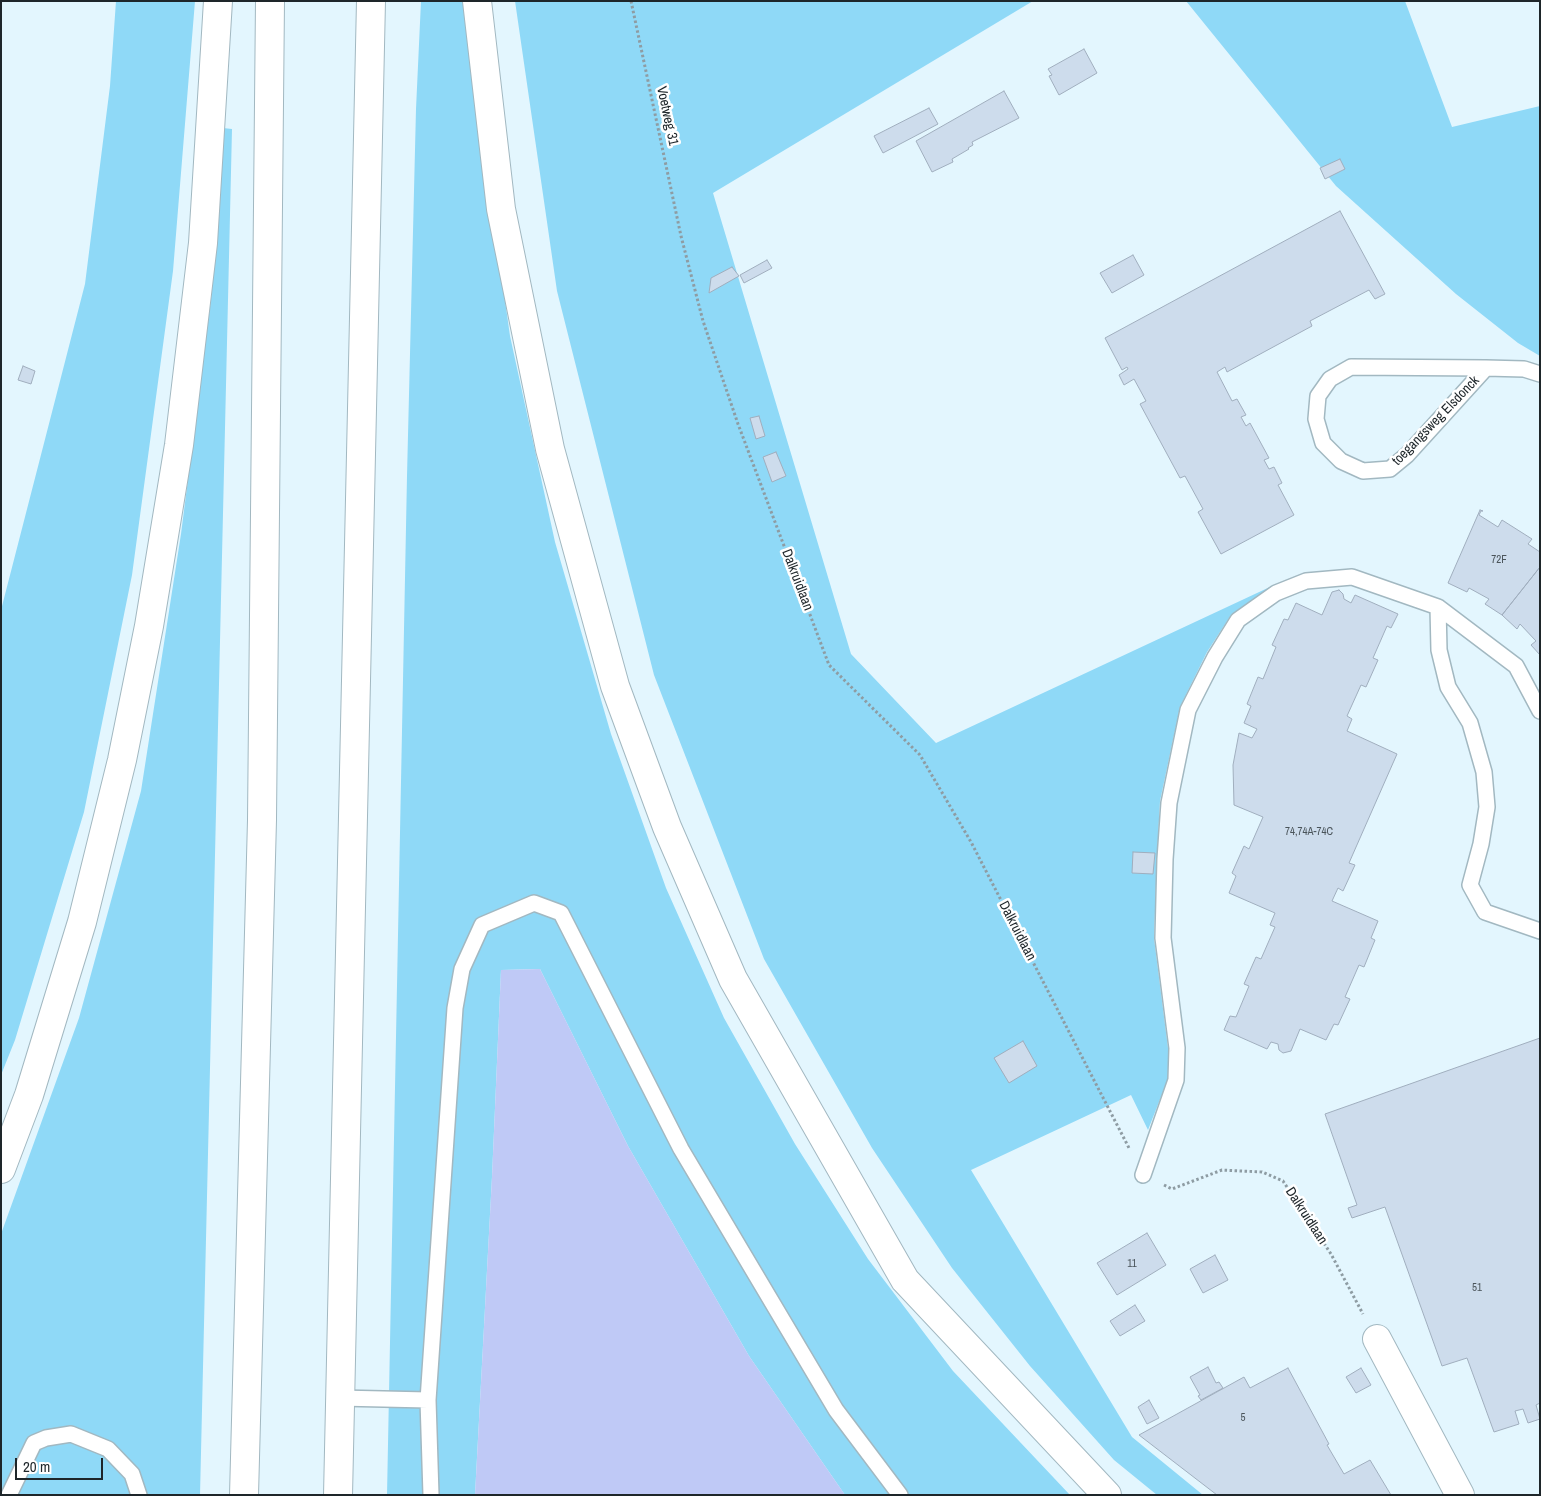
<!DOCTYPE html>
<html>
<head>
<meta charset="utf-8">
<style>
  body { margin:0 }
  #map { position:relative; width:1541px; height:1496px; overflow:hidden; background:#e3f6fe; font-family:"Archivo Narrow",sans-serif }
  canvas { display:block }
  .frame { position:absolute; inset:0; border:2px solid #1e262a; pointer-events:none }
  .scale { position:absolute; left:15px; top:1458px; width:88px; height:22px; box-sizing:border-box; border:2px solid #1e262a; border-top:0; padding-left:6px; font-size:15px; line-height:18px; white-space:nowrap; color:#1e262a; -webkit-text-stroke:4px #fff; paint-order:stroke }
</style>
</head>
<body>
<div id="map">
<canvas width="1541" height="1496"></canvas>
<div class="frame"></div>
<div class="scale">20 m</div>
</div>
<script>
const ctx = document.querySelector('canvas').getContext('2d');
ctx.lineJoin = 'round';
function paint(path, color) {
  ctx.fillStyle = color;
  ctx.fill(path, 'evenodd');
}
function poly(rows) {
  const path = new Path2D();
  for (const r of rows) {
    path.moveTo(r[0], r[1]);
    for (let i = 2; i < r.length; i += 2) path.lineTo(r[i], r[i + 1]);
  }
  return path;
}
function trace(path, color, width, dash) {
  ctx.strokeStyle = color;
  ctx.lineWidth = width;
  ctx.lineCap = dash ? 'butt' : 'round';
  ctx.setLineDash(dash || []);
  ctx.stroke(path);
}
function drawText(font, color, halo, rows, align = 'center') {
  ctx.font = font + ' "Archivo Narrow",sans-serif';
  ctx.lineWidth = 5;
  ctx.setLineDash([]);
  ctx.textBaseline = 'middle';
  ctx.strokeStyle = halo;
  ctx.fillStyle = color;
  for (const [text, x, y, turn = 0] of rows) {
    ctx.save();
    ctx.translate(x, y);
    ctx.rotate((+turn || 0) * Math.PI / 180);
    ctx.textAlign = isNaN(turn) ? turn : align;
    if (halo) ctx.strokeText(text, 0, 0);
    ctx.fillText(text, 0, 0);
    ctx.restore();
  }
}
paint(poly([
  [116,1,195,1,173,271,132,575,84,812,15,1040,1,1075,1,610,85,284,110,86],
  [421,1,463,1,510,336,555,542,611,734,666,888,724,1018,795,1144,868,1259,953,1371,1070,1495,845,1495,749,1356,628,1146,540,969,501,970,492,1177,475,1495,387,1495,407,476,416,109],
  [515,1,1033,1,713,193,851,654,936,743,1272,586,1231,615,1207,652,1180,707,1160,801,1157,858,1154,938,1168,1048,1168,1079,1148,1130,1131,1095,971,1170,1132,1437,1203,1495,1157,1495,1114,1460,1030,1366,952,1268,872,1148,764,959,654,675,557,291],
  [1186,1,1405,1,1452,127,1540,106,1540,356,1518,343,1456,294,1336,186],
  [223,128,232,129,200,1495,1,1495,1,1234,79,1018,141,791,181,534,211,299]
]), '#8fd9f7');
paint(poly([
  [540,969,628,1146,749,1356,845,1495,475,1495,492,1177,501,970]
]), '#bfc9f6');
const building = poly([
  [1084,49,1097,73,1059,95,1049,76,1052,75,1048,69,1084,49],
  [1004,91,1019,118,972,142,973,145,968,148,969,149,952,159,953,162,932,172,916,141,1004,91],
  [929,108,938,124,883,153,874,136,929,108],
  [1340,159,1345,169,1325,179,1320,168,1340,159],
  [1340,211,1385,294,1375,299,1369,290,1310,321,1312,326,1227,372,1225,367,1217,372,1232,401,1237,399,1246,415,1241,417,1246,426,1250,423,1269,458,1264,460,1269,469,1274,467,1282,483,1278,485,1294,515,1221,554,1198,512,1203,509,1185,476,1180,478,1140,404,1146,401,1134,379,1124,385,1119,375,1128,369,1127,367,1122,370,1105,338,1340,211],
  [1133,255,1144,275,1112,293,1100,273,1133,255],
  [767,260,772,268,744,283,740,275,767,260],
  [732,267,739,276,709,293,711,278,732,267],
  [23,366,35,371,31,384,18,380,23,366],
  [759,416,765,436,756,439,750,418,759,416],
  [776,452,786,476,772,482,763,457,776,452],
  [1480,510,1483,511,1481,511,1479,515,1498,527,1502,520,1532,539,1528,544,1540,552,1540,567,1502,615,1485,604,1489,599,1469,588,1467,592,1448,583,1480,510],
  [1540,567,1540,655,1531,645,1536,641,1520,624,1517,629,1502,615,1540,567],
  [1339,590,1343,594,1344,599,1351,603,1355,595,1398,614,1391,628,1387,626,1373,658,1378,660,1366,687,1361,685,1347,716,1352,719,1347,731,1397,754,1349,863,1355,865,1343,891,1338,888,1332,901,1378,921,1371,938,1375,940,1364,967,1359,965,1345,997,1350,999,1338,1025,1334,1024,1326,1040,1300,1029,1291,1051,1283,1053,1279,1050,1278,1044,1271,1042,1267,1049,1224,1030,1230,1016,1236,1017,1249,986,1244,984,1256,957,1261,959,1275,927,1270,925,1275,913,1229,893,1236,876,1232,873,1244,846,1249,849,1263,817,1234,805,1233,765,1239,733,1252,738,1257,729,1244,723,1251,706,1247,704,1258,677,1263,679,1276,647,1272,645,1284,619,1288,620,1296,603,1322,615,1332,592,1339,590],
  [1133,852,1155,853,1153,874,1132,873,1133,852],
  [1540,1038,1540,1403,1536,1405,1540,1419,1528,1423,1523,1409,1515,1411,1519,1424,1494,1432,1467,1358,1442,1366,1385,1207,1352,1218,1348,1208,1357,1205,1325,1114,1540,1038],
  [1023,1041,1037,1066,1009,1083,994,1058,1023,1041],
  [1147,1233,1166,1265,1117,1295,1097,1263,1147,1233],
  [1215,1255,1228,1280,1203,1293,1190,1269,1215,1255],
  [1135,1305,1145,1321,1120,1336,1110,1321,1135,1305],
  [1208,1367,1216,1383,1219,1382,1223,1388,1201,1400,1198,1396,1200,1395,1190,1377,1208,1367],
  [1288,1368,1329,1444,1327,1445,1344,1474,1370,1460,1391,1495,1217,1495,1139,1435,1244,1377,1250,1388,1288,1368],
  [1361,1368,1371,1385,1356,1393,1346,1377,1361,1368],
  [1149,1400,1159,1418,1147,1424,1138,1407,1149,1400]
]);
paint(building, '#cddcec');
trace(building, '#a0aebe', 1);
const lane = poly([
  [1486,368,1407,455,1390,469,1363,471,1341,461,1323,443,1316,419,1318,396,1330,379,1351,367,1486,368,1524,369,1540,374],
  [1438,607,1516,666,1540,711],
  [1143,1175,1176,1080,1177,1048,1163,938,1165,859,1169,803,1188,710,1215,657,1238,620,1276,593,1306,581,1352,577,1438,607,1439,650,1448,687,1470,723,1484,772,1487,807,1481,844,1470,885,1485,912,1540,931],
  [339,1398,428,1400],
  [9,1495,34,1443,46,1438,71,1434,108,1449,132,1474,139,1495],
  [431,1495,428,1400,455,1008,462,969,482,925,534,903,561,913,681,1149,836,1410,900,1495]
]);
const street = poly([
  [1377,1339,1460,1495]
]);
const highway = poly([
  [477,1,501,209,550,449,615,686,667,827,733,979,905,1280,1107,1495],
  [1,1169,29,1095,82,922,122,760,149,626,179,445,203,243,218,1],
  [244,1495,262,820,270,1],
  [338,1495,371,1]
]);
trace(lane, '#a2b8c1', 18);
trace(street, '#a2b8c1', 30);
trace(highway, '#a2b8c1', 30);
trace(poly([
  [631,1,681,236,703,321,738,424,829,665,920,755,971,842,1129,1148],
  [1164,1185,1172,1189,1222,1170,1262,1172,1283,1181,1331,1254,1363,1314]
]), '#8e9ca3', 3, [2.5, 2.5]);
trace(lane, '#fff', 15);
trace(street, '#fff', 28);
trace(highway, '#fff', 28);
drawText('11px', '#4a545a', null, [
  ["72F",1499,560],
  ["74,74A-74C",1309,832],
  ["11",1132,1264],
  ["51",1477,1288],
  ["5",1243,1418]
]);
drawText('14px', '#1e262a', '#fff', [
  ["Voetweg 31",667,116,78],
  ["toegangsweg Elsdonck",1436,421,-46],
  ["Dalkruidlaan",797,580,69],
  ["Dalkruidlaan",1017,931,63],
  ["Dalkruidlaan",1306,1216,57]
]);
</script>
</body>
</html>
